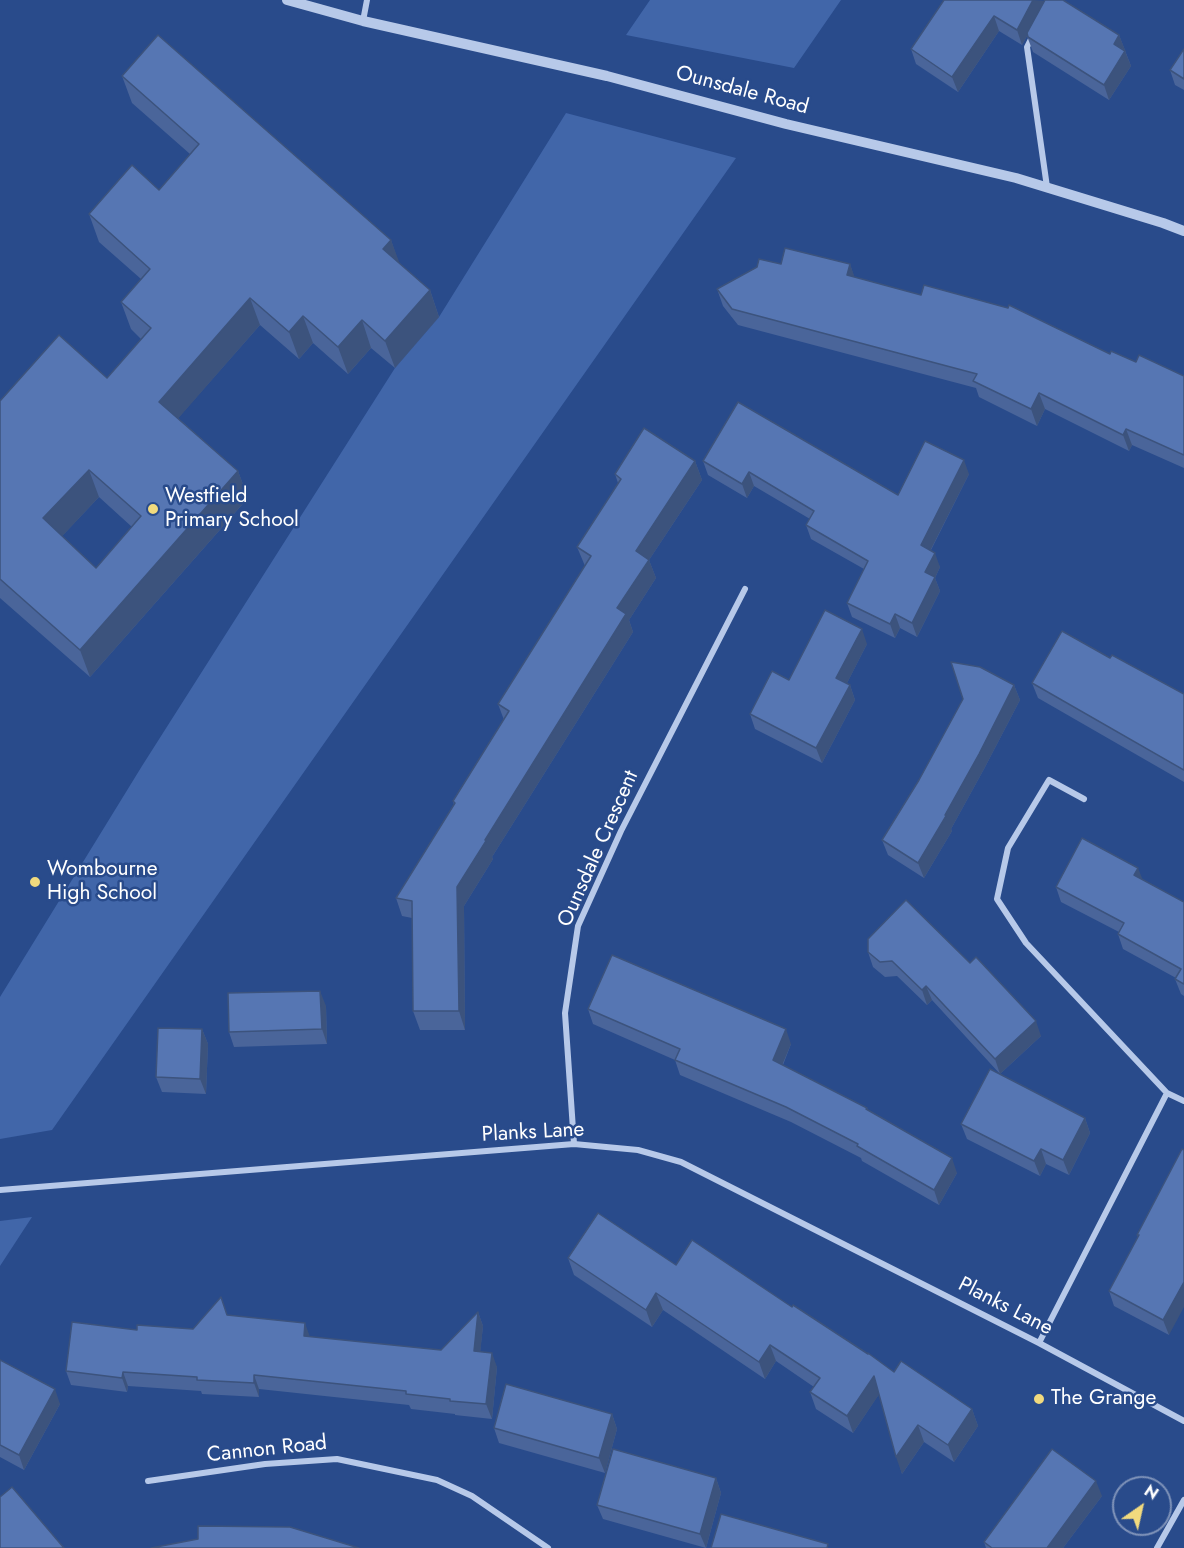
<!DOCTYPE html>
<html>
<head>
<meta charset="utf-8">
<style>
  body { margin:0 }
  #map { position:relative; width:1184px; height:1548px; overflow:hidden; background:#294b8b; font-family:Jost,sans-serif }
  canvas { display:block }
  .north { position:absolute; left:1112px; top:1476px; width:60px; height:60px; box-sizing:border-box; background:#294b8b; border:2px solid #7f93b9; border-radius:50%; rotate:34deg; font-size:16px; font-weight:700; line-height:24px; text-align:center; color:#fff }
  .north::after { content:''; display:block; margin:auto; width:21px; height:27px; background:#f1da7e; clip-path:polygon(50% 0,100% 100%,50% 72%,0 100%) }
</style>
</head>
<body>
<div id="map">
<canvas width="1184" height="1548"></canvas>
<div class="north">N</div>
</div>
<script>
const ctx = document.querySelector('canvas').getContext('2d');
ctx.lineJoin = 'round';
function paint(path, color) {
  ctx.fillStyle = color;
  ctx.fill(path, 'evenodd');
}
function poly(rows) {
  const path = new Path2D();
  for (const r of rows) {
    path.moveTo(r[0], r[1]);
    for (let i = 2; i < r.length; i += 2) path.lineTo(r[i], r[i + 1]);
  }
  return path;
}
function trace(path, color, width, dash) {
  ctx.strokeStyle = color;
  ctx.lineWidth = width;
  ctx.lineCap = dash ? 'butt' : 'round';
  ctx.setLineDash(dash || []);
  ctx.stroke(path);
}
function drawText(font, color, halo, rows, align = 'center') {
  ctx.font = font + ' Jost,sans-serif';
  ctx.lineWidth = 5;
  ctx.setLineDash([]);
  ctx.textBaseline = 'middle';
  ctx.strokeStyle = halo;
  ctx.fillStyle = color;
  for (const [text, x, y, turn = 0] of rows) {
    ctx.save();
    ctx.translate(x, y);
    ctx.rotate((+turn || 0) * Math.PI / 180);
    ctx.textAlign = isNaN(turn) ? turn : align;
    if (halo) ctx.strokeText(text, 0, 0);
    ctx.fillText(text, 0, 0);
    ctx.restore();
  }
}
paint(poly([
  [650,0,841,0,794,68,626,35],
  [566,113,736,158,52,1130,0,1139,0,997,142,766,395,368,439,317],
  [32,1217,0,1266,0,1221]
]), '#4166a9');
trace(poly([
  [363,21,367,0],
  [1032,37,1027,47,1047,187],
  [1084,799,1049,780,1008,848,997,899,1026,943,1167,1093,1184,1101],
  [574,1144,565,1013,578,926,621,831,745,589],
  [0,1190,574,1144,638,1150,681,1162,1039,1343,1184,1421],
  [1039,1343,1167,1093],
  [148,1481,265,1464,337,1459,437,1480,472,1496,548,1548],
  [1157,1548,1184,1500]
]), '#b7c9e9', 6);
trace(poly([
  [287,0,363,21,607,76,786,124,1016,178,1163,223,1184,231]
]), '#b7c9e9', 10);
paint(poly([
  [944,0,1119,35,1131,66,1109,100,1033,52,1027,36,1022,45,999,31,958,92,916,64,911,49],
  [1184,49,1184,90,1175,85,1170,70],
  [122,76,391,240,399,264,430,290,439,317,395,368,371,348,348,374,313,343,299,359,260,325,178,418,238,471,248,498,90,677,0,598,0,401,107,378,141,339,131,329,121,302,141,279,99,242,89,214,159,190,190,154,132,103],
  [99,497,132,527,96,568,62,536],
  [781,264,850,264,854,277,1136,362,1184,376,1184,468,1132,445,1129,451,1045,409,1037,426,979,397,976,388,738,325,723,306,717,289],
  [695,461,702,480,649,560,656,578,629,620,633,632,492,857,493,859,464,906,465,1030,420,1030,413,1011,412,918,402,916,396,898,454,805,453,801,504,720,498,704,585,566,577,547,618,483,615,474],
  [703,461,898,495,969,474,931,550,940,567,935,578,940,591,917,637,900,628,895,638,852,617,847,603,864,569,811,539,806,525,810,519,754,486,747,498,708,475],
  [867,644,847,683,850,685,855,700,822,763,755,729,750,714,789,680],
  [1110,658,1184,694,1184,782,1038,698,1032,683],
  [1014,685,1020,700,984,769,951,829,952,831,924,878,888,855,882,840],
  [1142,880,1184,902,1184,996,1181,994,1175,979,1176,978,1123,949,1118,934,1119,932,1061,902,1056,887],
  [868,939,1041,1036,1000,1074,1085,1118,1090,1133,1069,1175,1046,1164,1040,1176,967,1139,961,1124,1000,1074,932,1000,927,1005,897,976,885,977,873,967,868,952],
  [326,1006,327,1044,234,1047,229,1032],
  [588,1009,791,1044,783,1065,867,1108,868,1110,957,1173,939,1205,862,1161,861,1158,791,1122,680,1075,675,1060,593,1024],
  [202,1029,208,1044,206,1094,162,1092,156,1077],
  [1182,1149,1169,1335,1114,1306,1109,1291,1138,1237,1137,1235],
  [568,1258,676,1265,792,1307,894,1372,972,1409,978,1426,954,1462,924,1442,902,1474,879,1394,853,1433,816,1409,810,1392,814,1387,776,1361,765,1379,663,1310,652,1327,574,1275],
  [478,1312,483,1326,480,1352,497,1367,492,1419,455,1415,455,1414,411,1409,409,1405,259,1389,259,1397,202,1394,201,1391,128,1386,127,1392,71,1385,66,1371,137,1330,193,1329,227,1315,310,1337,441,1350],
  [0,1360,60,1404,24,1470,0,1457],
  [612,1414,617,1429,605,1473,499,1443,494,1428],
  [716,1478,721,1493,706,1548,603,1519,597,1505],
  [1102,1496,1063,1548,986,1548,984,1542]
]), '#4a659a');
paint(poly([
  [1033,0,1047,1,1022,45,1017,30],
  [994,16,999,31,958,92,952,77],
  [1119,35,1125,50,1114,44],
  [1125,51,1131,66,1109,100,1104,85],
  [391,240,401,267,383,249],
  [850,264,856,281,847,275],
  [430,290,439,317,395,368,385,341],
  [250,298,260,325,169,429,159,402],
  [303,316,313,343,299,359,289,332],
  [362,320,371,348,348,374,338,347],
  [1039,393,1045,409,1037,426,1031,409],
  [1126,429,1132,445,1129,451,1123,435],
  [964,460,969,474,926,559,921,545],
  [695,461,702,480,649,560,656,578,629,620,633,632,492,857,493,859,464,906,465,1030,459,1011,457,887,617,608,636,551],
  [89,470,99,497,53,546,43,518],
  [238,471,248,498,90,677,80,650],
  [749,472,754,486,747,498,742,484],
  [935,553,940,567,935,578,940,591,917,637,912,623,925,572],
  [895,614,900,628,895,638,890,624],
  [862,629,867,644,842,693,836,678],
  [850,685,855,700,822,763,816,748],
  [1014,685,1020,700,984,769,951,829,952,831,924,878,918,863],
  [1138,868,1144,883,1134,875],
  [926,986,932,1000,927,1005,922,990],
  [320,991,326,1006,327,1044,322,1029],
  [1036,1021,1041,1036,1000,1074,995,1059],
  [202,1029,208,1044,206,1094,200,1079],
  [786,1029,791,1044,778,1075,773,1060],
  [1085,1118,1090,1133,1069,1175,1063,1160],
  [1041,1149,1046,1164,1040,1176,1034,1161],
  [952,1158,957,1173,939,1205,934,1190],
  [1184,1282,1184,1307,1169,1335,1163,1320],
  [656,1293,663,1310,652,1327,646,1310],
  [478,1312,483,1326,479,1365,474,1351],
  [305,1323,310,1337,304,1336],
  [770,1345,776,1361,765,1379,759,1362],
  [492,1353,497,1367,492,1419,486,1404],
  [123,1372,128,1386,127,1392,122,1378],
  [254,1375,259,1389,259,1397,254,1383],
  [874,1376,880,1393,853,1433,847,1416],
  [55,1389,60,1404,24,1470,19,1455],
  [972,1409,978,1426,954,1462,948,1445],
  [612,1414,617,1429,605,1473,599,1458],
  [918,1425,924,1442,902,1474,896,1457],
  [716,1478,721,1493,706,1548,700,1534],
  [1096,1481,1102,1496,1063,1548,1047,1548]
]), '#3c537d');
const building = poly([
  [944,0,1033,0,1017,30,994,16,952,77,911,49,944,0],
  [1045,0,1063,0,1119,35,1114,44,1125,51,1104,85,1028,37,1027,33,1045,0],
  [158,35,391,240,383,249,430,290,385,341,362,320,338,347,303,316,289,332,250,298,159,402,238,471,80,650,0,579,0,401,59,335,107,378,151,328,121,302,150,269,89,214,132,165,159,190,199,144,122,76,158,35],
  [89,470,141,516,96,568,43,518,89,470],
  [1184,49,1184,79,1170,70,1184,49],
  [785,248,850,264,847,275,921,295,924,285,1008,308,1009,305,1110,354,1111,351,1136,362,1139,355,1184,376,1184,455,1126,429,1123,435,1039,393,1031,409,973,381,977,374,732,309,717,289,757,267,759,259,781,264,785,248],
  [738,402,898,495,925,441,964,460,921,545,935,553,925,572,935,577,912,623,895,614,890,624,847,603,868,561,806,525,814,511,749,472,742,484,703,461,738,402],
  [644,428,695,461,636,551,649,560,617,608,626,614,485,840,486,841,457,887,459,1011,413,1011,412,901,396,898,455,803,453,801,509,711,498,704,591,556,577,547,621,479,615,474,644,428],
  [825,610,862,629,836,678,850,685,816,748,750,714,772,671,789,680,825,610],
  [1062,631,1110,658,1112,655,1184,694,1184,770,1032,683,1062,631],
  [951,662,980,667,1014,685,979,754,945,815,946,816,918,863,882,840,919,780,963,699,951,662],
  [1082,838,1138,868,1134,875,1184,902,1184,984,1175,979,1181,969,1118,934,1124,923,1056,887,1082,838],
  [906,900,970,963,976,957,1036,1021,995,1059,926,986,922,990,892,961,880,962,868,952,868,939,906,900],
  [612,955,786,1029,773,1060,867,1108,866,1109,952,1158,934,1190,857,1146,858,1144,786,1107,675,1060,680,1049,588,1009,612,955],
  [320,991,322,1029,229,1032,228,993,320,991],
  [158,1028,202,1029,200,1079,156,1077,158,1028],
  [990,1069,1085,1118,1063,1160,1041,1149,1034,1161,961,1124,990,1069],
  [1182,1149,1184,1150,1184,1282,1163,1320,1109,1291,1139,1235,1137,1235,1182,1149],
  [598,1213,676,1265,692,1240,792,1307,793,1305,868,1354,868,1353,894,1372,901,1361,972,1409,948,1445,918,1425,896,1457,874,1376,847,1416,810,1392,820,1378,770,1345,759,1362,656,1293,646,1310,568,1258,598,1213],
  [221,1297,227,1315,305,1323,304,1336,441,1350,478,1312,474,1351,492,1353,486,1404,450,1401,450,1399,406,1394,406,1391,254,1375,254,1383,197,1380,197,1377,123,1372,122,1378,66,1371,72,1322,137,1330,137,1325,193,1329,221,1297],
  [0,1360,55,1389,19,1455,0,1445,0,1360],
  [506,1384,612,1414,599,1458,494,1428,506,1384],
  [613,1449,716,1478,700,1534,597,1505,613,1449],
  [1052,1449,1096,1481,1047,1548,992,1548,984,1542,1052,1449],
  [12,1487,64,1548,0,1548,0,1497,12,1487],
  [721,1514,828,1544,827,1548,711,1548,721,1514],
  [198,1526,290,1527,359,1548,151,1548,198,1539,198,1526]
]);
paint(building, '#5676b3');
trace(building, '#3c537d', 1.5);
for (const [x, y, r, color] of [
  [153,509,6,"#f1da7e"],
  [35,882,6,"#f1da7e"],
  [1039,1399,6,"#f1da7e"]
]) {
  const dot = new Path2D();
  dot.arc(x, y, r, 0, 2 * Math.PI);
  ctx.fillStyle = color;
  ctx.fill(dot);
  trace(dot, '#294b8b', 2);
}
drawText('21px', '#fff', '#294b8b', [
  ["Ounsdale Road",742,91,15],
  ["Ounsdale Crescent",599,849,-66],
  ["Planks Lane",533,1133,-3],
  ["Planks Lane",1005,1307,27],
  ["Cannon Road",267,1450,-6]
]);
drawText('21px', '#fff', '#294b8b', [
  ["Westfield",165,497],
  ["Primary School",165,521],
  ["Wombourne",47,870],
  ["High School",47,894],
  ["The Grange",1051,1399]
], 'left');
</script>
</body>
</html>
